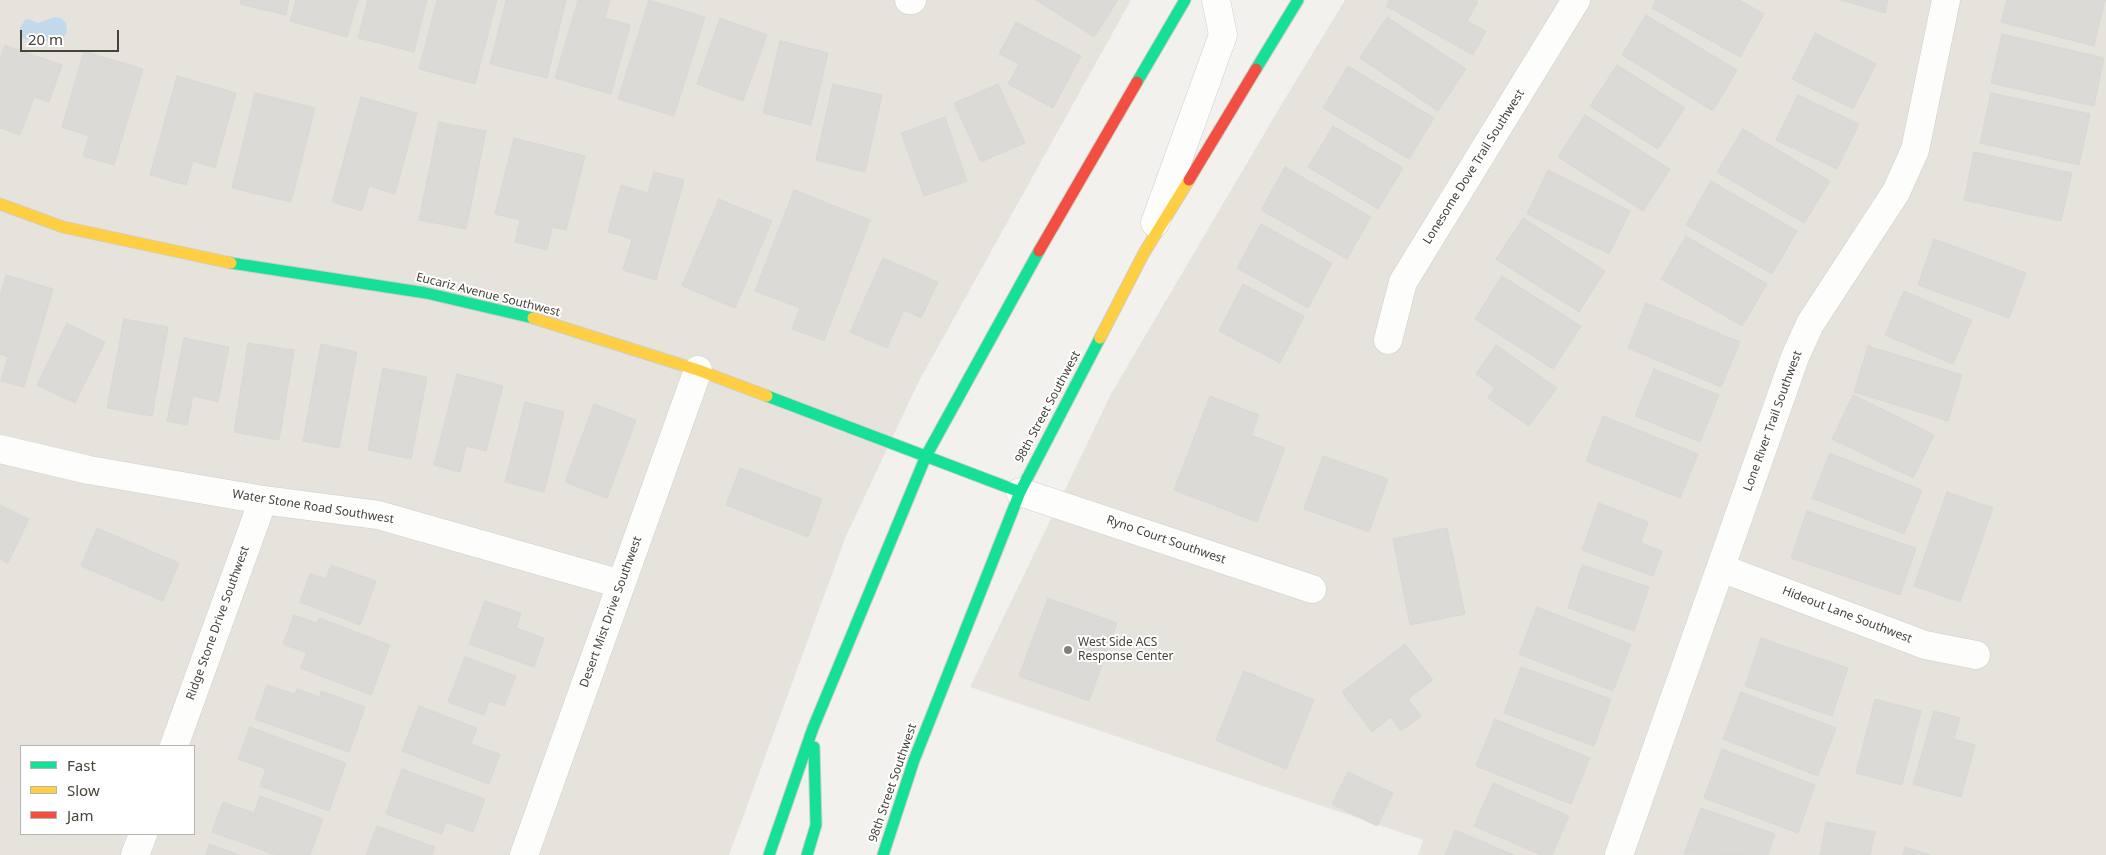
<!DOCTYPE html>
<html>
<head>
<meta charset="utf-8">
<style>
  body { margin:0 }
  #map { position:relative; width:2106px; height:855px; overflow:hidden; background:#f2f1ee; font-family:"Noto Sans",sans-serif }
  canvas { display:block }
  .legend { position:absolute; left:20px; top:745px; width:175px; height:90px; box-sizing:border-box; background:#fff; border:1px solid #b6b4b0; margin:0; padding:6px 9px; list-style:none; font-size:15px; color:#48433a }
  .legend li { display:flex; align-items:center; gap:10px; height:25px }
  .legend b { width:25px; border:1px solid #b6b4b0 }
  .scale { position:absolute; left:20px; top:30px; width:99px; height:22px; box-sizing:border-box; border:2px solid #48433a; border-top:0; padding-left:6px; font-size:15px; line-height:18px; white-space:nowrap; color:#48433a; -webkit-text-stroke:4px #fff; paint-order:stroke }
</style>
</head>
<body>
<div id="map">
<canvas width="2106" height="855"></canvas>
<ul class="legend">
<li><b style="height:6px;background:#16e098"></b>Fast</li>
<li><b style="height:6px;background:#ffcf43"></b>Slow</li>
<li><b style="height:6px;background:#f24e42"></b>Jam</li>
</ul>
<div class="scale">20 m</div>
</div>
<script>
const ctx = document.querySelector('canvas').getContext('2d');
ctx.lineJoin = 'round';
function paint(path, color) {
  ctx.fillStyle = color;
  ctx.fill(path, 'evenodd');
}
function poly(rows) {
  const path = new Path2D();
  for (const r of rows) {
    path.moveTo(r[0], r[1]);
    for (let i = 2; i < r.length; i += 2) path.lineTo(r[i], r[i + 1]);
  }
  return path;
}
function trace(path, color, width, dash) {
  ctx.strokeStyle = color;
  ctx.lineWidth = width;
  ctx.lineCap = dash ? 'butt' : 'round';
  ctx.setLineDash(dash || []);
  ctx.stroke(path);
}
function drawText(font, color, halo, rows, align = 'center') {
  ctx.font = font + ' "Noto Sans",sans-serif';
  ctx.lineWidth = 4;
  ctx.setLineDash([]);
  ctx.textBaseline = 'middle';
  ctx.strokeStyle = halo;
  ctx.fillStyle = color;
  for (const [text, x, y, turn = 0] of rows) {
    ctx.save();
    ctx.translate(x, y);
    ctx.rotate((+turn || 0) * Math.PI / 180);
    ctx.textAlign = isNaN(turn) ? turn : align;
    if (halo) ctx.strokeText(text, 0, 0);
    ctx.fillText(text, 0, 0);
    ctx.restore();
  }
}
paint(poly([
  [0,0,1131,0,919,381,846,536,729,855,0,855],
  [21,746,194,746,194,834,21,834],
  [1345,0,2106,0,2106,855,1418,855,1423,840,970,687,1111,394,1277,112]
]), '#e5e3dc');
paint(poly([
  [55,17,61,18,66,23,67,32,62,40,54,38,39,45,23,38,20,33,20,28,25,20,28,19,38,23]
]), '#c2d9ec');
const building = poly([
  [241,0,289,0,286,15,240,4,241,0],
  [296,0,358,0,347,37,290,21,296,0],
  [368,0,427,0,414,52,358,38,368,0],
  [437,0,497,0,475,84,419,69,437,0],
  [506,0,566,0,547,78,490,64,506,0],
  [578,0,610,0,605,18,630,25,611,94,555,78,578,0],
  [649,0,705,17,674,116,618,99,649,0],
  [1036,0,1118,0,1094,37,1036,0],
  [1389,0,1475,0,1478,2,1467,21,1486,31,1473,55,1386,6,1389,0],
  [1656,0,1739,0,1764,14,1740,57,1652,8,1656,0],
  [1841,0,1888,0,1885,13,1841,0],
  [2007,0,2105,0,2094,46,2001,22,2007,0],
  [1646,15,1737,70,1713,111,1622,55,1646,15],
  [1387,17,1466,69,1438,111,1360,58,1387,17],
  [720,18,767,35,743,101,697,84,720,18],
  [1016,22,1081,56,1053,108,1008,84,1019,64,999,54,1016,22],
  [1815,33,1876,64,1853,109,1792,79,1815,33],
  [2002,34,2104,58,2094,106,1991,83,2002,34],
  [780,41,828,53,811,125,763,113,780,41],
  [5,45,62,65,49,102,34,97,20,135,0,128,0,59,5,45],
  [84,51,143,69,114,165,83,156,89,136,62,127,84,51],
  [1617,65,1685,108,1658,149,1590,106,1617,65],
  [1348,66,1434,118,1409,159,1323,108,1348,66],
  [177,76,236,93,215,168,193,161,186,185,150,175,177,76],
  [833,84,882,95,865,172,816,160,833,84],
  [998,84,1025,143,981,162,954,103,998,84],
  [255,93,315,108,291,202,232,188,255,93],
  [1991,93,2090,114,2079,165,1980,143,1991,93],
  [1798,95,1859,124,1837,169,1776,140,1798,95],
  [361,97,417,113,395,194,369,186,362,211,332,202,361,97],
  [1585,115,1670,169,1643,211,1558,157,1585,115],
  [945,117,967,181,924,196,901,133,945,117],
  [439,122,486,131,466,229,419,220,439,122],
  [1333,126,1403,168,1378,209,1308,167,1333,126],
  [1743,129,1830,181,1804,223,1717,172,1743,129],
  [514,138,585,156,566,230,552,227,547,250,515,242,520,220,495,214,514,138],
  [1974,152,2072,173,2061,221,1964,200,1974,152],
  [1285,167,1371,217,1347,259,1261,210,1285,167],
  [1548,170,1630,211,1609,254,1527,214,1548,170],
  [654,172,684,180,656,280,623,270,632,239,608,232,621,185,648,193,654,172],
  [1711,181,1797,231,1772,274,1686,225,1711,181],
  [794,190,870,220,824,341,792,329,800,308,755,291,794,190],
  [719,199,772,221,735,308,682,286,719,199],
  [1523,218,1605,271,1579,312,1496,259,1523,218],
  [1261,224,1332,263,1308,308,1237,268,1261,224],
  [1686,236,1767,284,1742,326,1661,279,1686,236],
  [1934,239,2026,273,2009,318,1918,285,1934,239],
  [883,258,938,282,921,318,904,310,887,348,850,332,883,258],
  [6,275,53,289,24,387,1,381,8,357,0,354,0,296,6,275],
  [1502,276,1581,326,1553,369,1475,319,1502,276],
  [1243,284,1304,316,1280,363,1219,331,1243,284],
  [1904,291,1972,320,1953,364,1885,335,1904,291],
  [1646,303,1740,342,1721,387,1628,348,1646,303],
  [124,319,168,327,152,416,107,408,124,319],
  [67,323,105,342,75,403,37,385,67,323],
  [184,338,229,347,218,402,193,396,187,425,167,421,184,338],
  [248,343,294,350,279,440,234,432,248,343],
  [321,344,357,352,339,448,303,441,321,344],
  [1496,345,1557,388,1529,426,1488,398,1495,388,1476,374,1496,345],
  [1868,346,1962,375,1948,421,1854,392,1868,346],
  [383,368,427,377,411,459,368,450,383,368],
  [1654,369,1719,395,1700,442,1635,416,1654,369],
  [457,374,503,386,486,451,466,446,460,472,434,465,457,374],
  [1853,395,1934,435,1913,478,1832,439,1853,395],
  [1210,396,1259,415,1251,435,1285,448,1257,522,1174,490,1210,396],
  [525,402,564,412,544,492,505,482,525,402],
  [594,404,636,420,607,498,565,482,594,404],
  [1603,416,1698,454,1680,498,1586,461,1603,416],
  [1830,453,1922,490,1904,534,1812,498,1830,453],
  [1323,456,1388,479,1369,532,1304,509,1323,456],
  [740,468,822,499,808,537,726,505,740,468],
  [1947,492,1993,508,1960,602,1914,586,1947,492],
  [1599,503,1648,522,1641,543,1662,551,1653,576,1582,550,1599,503],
  [0,505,29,519,8,563,0,559,0,505],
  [1807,511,1916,548,1900,595,1791,558,1807,511],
  [97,528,179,563,163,601,81,566,97,528],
  [1447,528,1465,614,1410,625,1393,539,1447,528],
  [331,565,376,581,360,625,300,602,310,573,326,579,331,565],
  [1582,565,1649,587,1634,631,1568,608,1582,565],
  [1048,598,1117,623,1089,701,1019,676,1048,598],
  [485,601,521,613,516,628,544,638,534,667,469,644,485,601],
  [1537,607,1631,644,1613,691,1519,654,1537,607],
  [294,615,317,623,319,618,390,645,371,695,300,668,307,653,283,644,294,615],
  [1761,638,1848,668,1832,716,1745,686,1761,638],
  [1405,644,1433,680,1408,699,1421,716,1401,731,1391,717,1372,732,1342,692,1405,644],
  [465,657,516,676,504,706,489,701,484,715,448,702,465,657],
  [1521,667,1611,699,1594,746,1504,713,1521,667],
  [1244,671,1314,700,1286,769,1216,740,1244,671],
  [267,685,295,694,297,689,320,697,321,691,365,707,349,752,255,719,267,685],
  [1741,692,1836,728,1818,776,1723,739,1741,692],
  [1875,699,1921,711,1902,785,1856,773,1875,699],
  [419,706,477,728,471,744,500,754,489,784,402,751,419,706],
  [1934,711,1960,718,1954,739,1975,745,1961,797,1913,784,1934,711],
  [1495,719,1590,758,1571,804,1476,766,1495,719],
  [250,727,346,763,329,811,260,786,266,769,238,759,250,727],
  [1722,749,1815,785,1798,833,1704,798,1722,749],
  [402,769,485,799,473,832,446,822,442,834,386,814,402,769],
  [1348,772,1393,793,1377,826,1332,804,1348,772],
  [1493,783,1569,816,1552,855,1541,855,1474,826,1493,783],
  [260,796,323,819,310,855,276,855,212,832,223,802,254,813,260,796],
  [1701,808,1775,834,1768,855,1684,854,1701,808],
  [1826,822,1875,832,1870,855,1820,855,1826,822],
  [377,826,435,847,432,855,366,855,377,826],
  [1455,830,1514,855,1445,855,1455,830],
  [209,844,240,855,206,855,209,844],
  [1905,847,1930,855,1903,855,1905,847]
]);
paint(building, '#dcdad6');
trace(building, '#dad8d4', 1);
const street = poly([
  [909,0,912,0],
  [1155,223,1223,35,1216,0],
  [1388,340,1403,282,1576,0],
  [0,449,89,470,263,500,378,515,621,584],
  [1020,492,1312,589],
  [1721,568,1925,645,1976,655],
  [174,746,263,500],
  [135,855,143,834],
  [524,855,698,370],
  [1619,855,1795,357,1810,324,1896,192,1915,150,1946,0]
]);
const fast = poly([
  [1256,69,1298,0],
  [1137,82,1185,0],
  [231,263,426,293,533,318],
  [767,396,1020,492],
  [769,855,813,728,926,456,1039,251],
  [807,855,816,825,814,747],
  [883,855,914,760,1020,492,1100,338]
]);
const slow = poly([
  [0,204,63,227,231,263],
  [533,318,698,370,767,396],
  [1100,338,1144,253,1189,180]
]);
const jam = poly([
  [1189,180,1256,69],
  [1039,251,1137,82]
]);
trace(street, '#d0cfcb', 29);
trace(fast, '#d0cec5', 13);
trace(slow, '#d0cec5', 13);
trace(jam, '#d0cec5', 13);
trace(street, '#fdfdfc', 28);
trace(fast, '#16e098', 11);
trace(slow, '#ffcf43', 11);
trace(jam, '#f24e42', 11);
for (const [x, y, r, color] of [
  [1068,650,5,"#848079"]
]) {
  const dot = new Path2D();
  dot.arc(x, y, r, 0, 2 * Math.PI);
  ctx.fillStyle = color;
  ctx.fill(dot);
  trace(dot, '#fff', 2);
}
drawText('12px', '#48433a', '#fff', [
  ["Lonesome Dove Trail Southwest",1474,167,-58],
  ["Eucariz Avenue Southwest",488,295,14],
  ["98th Street Southwest",1048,407,-62],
  ["Lone River Trail Southwest",1773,421,-70],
  ["Water Stone Road Southwest",313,507,9],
  ["Ryno Court Southwest",1166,540,19],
  ["Desert Mist Drive Southwest",611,612,-70],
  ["Hideout Lane Southwest",1847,615,21],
  ["Ridge Stone Drive Southwest",218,623,-70],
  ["98th Street Southwest",893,783,-71]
]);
drawText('12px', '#48433a', '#fff', [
  ["West Side ACS",1078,643],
  ["Response Center",1078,657]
], 'left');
</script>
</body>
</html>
